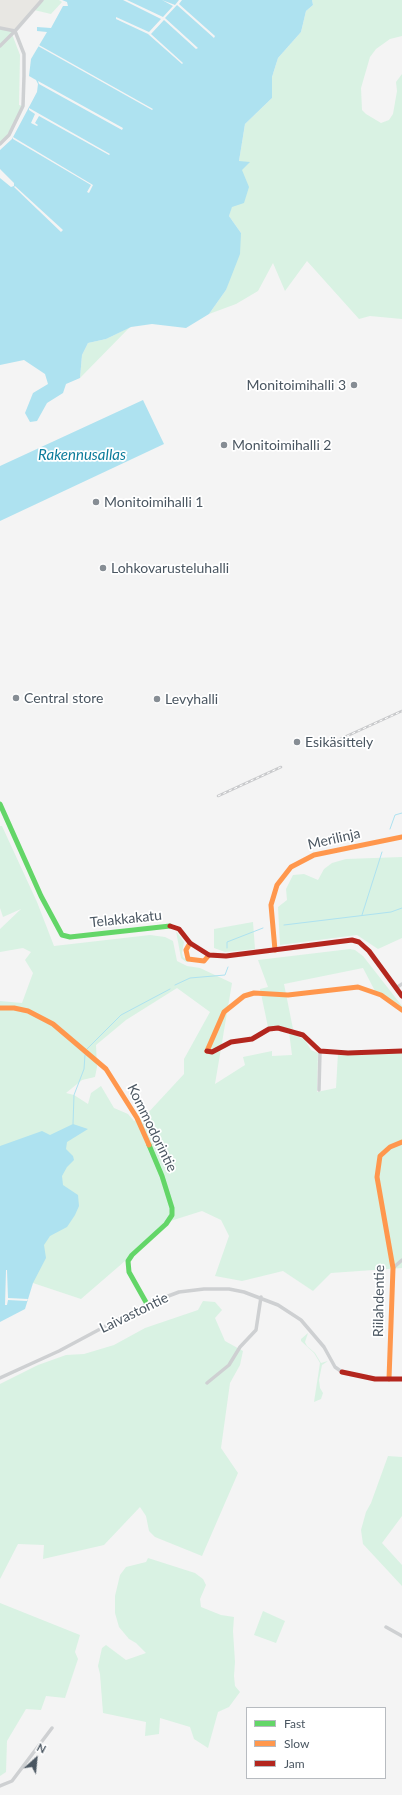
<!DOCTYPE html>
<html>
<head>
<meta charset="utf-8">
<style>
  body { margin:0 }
  #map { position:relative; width:402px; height:1795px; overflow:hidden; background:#f4f4f4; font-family:Lato,sans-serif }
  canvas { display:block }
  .legend { position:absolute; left:246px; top:1707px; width:140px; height:72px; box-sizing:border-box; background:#fff; border:1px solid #b7bbc0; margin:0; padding:5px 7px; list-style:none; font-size:12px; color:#4a5661 }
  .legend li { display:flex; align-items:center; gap:8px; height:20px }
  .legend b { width:20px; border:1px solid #b7bbc0 }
  .north { position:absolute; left:16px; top:1739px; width:40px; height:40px; -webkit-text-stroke:3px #fff; paint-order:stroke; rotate:27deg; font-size:11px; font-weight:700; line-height:16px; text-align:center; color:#4a5661 }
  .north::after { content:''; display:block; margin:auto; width:14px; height:18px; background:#4a5661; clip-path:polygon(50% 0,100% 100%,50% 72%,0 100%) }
</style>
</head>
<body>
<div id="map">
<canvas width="402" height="1795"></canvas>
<ul class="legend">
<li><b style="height:5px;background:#63d668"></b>Fast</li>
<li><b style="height:5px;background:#ff974d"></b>Slow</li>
<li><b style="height:5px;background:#b3261e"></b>Jam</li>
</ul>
<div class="north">N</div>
</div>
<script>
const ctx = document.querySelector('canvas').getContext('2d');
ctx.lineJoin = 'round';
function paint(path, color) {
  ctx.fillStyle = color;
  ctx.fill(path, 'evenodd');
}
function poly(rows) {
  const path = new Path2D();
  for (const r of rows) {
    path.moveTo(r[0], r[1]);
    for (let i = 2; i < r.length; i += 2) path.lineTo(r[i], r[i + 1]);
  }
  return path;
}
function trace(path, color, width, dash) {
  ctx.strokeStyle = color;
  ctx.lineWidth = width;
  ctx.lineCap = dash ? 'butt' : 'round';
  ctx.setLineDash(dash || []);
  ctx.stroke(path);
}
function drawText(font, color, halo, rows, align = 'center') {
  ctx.font = font + ' Lato,sans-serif';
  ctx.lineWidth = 3.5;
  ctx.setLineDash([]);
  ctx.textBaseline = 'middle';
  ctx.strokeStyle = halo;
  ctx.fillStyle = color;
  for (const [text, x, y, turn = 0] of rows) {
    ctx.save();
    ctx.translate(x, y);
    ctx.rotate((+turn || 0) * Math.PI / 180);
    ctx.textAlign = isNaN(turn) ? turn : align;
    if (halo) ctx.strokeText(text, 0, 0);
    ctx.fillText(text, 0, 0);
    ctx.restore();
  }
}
paint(poly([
  [0,0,42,0,15,31,0,28]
]), '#e8e7e3');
paint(poly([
  [42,0,59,0,62,2,51,14,34,10],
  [312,0,402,0,402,36,390,39,376,49,370,57,361,88,362,110,366,114,381,123,389,120,393,114,397,91,396,82,402,74,402,319,370,316,359,319,307,261,285,291,273,263,258,291,236,304,209,314,226,290,241,233,229,216,242,170,239,161,245,124,272,98,272,77,278,58,301,32,306,11,313,5],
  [0,28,15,31,12,34,20,55,19,105,23,106,16,123,0,144],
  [130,327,80,378,82,355,88,343,106,339],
  [0,826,2,826,37,902,54,946,150,935,165,937,173,941,177,961,187,966,200,968,232,983,215,1084,245,1065,243,1057,272,1051,272,1056,292,1055,289,1032,305,1040,311,1050,318,1053,317,1092,336,1088,338,1053,402,1052,402,1268,331,1273,313,1291,283,1271,242,1281,215,1276,229,1236,221,1220,202,1211,164,1223,125,1261,81,1299,33,1283,0,1217,0,1001,22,1003,33,973,25,960,31,952,23,948,0,952,0,929,21,909,3,917,0,908],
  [177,988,210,1012,184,1059,184,1074,146,1115,134,1121,128,1114,114,1108,101,1086,91,1093,88,1104,74,1095,66,1093,82,1080,95,1077,97,1067,96,1045,126,1020],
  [402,857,402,938,378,949,357,935,280,945,278,907,287,900,286,889,293,875,304,874,318,880,324,869,332,863,346,859],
  [253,922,255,949,225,952,214,948,214,929],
  [176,931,184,942,182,953,183,957,189,962,186,962,181,958],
  [350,949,355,950,363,956,402,1006,402,1009,375,991,363,968,284,984,293,1029,268,1027,260,989,268,987,258,960],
  [203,1301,215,1302,222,1310,215,1318,225,1341,243,1351,240,1365,230,1383,221,1448,238,1473,202,1556,155,1537,149,1531,146,1516,140,1507,104,1545,43,1559,44,1545,18,1544,0,1579,0,1384,38,1365,66,1355,84,1354,114,1345,145,1328,198,1310],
  [308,1333,305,1342,307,1346,315,1353,321,1363,328,1361,322,1365,319,1380,320,1388,323,1393,321,1399,314,1402,320,1363,314,1353,301,1341,301,1339],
  [388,1456,402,1457,402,1516,382,1543,402,1565,402,1586,363,1544,361,1530,366,1512,371,1503],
  [148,1558,195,1573,203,1579,206,1585,200,1599,201,1607,221,1615,234,1617,233,1631,235,1662,234,1676,235,1686,240,1692,229,1707,218,1712,208,1748,194,1739,190,1727,160,1718,159,1734,145,1736,146,1722,103,1713,100,1674,98,1666,102,1648,106,1645,126,1660,146,1653,136,1643,129,1639,119,1627,115,1613,115,1596,120,1575,126,1567,146,1562],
  [0,1603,80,1635,75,1652,78,1659,65,1698,46,1696,41,1710,26,1709,7,1741,6,1772,0,1776],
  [263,1611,285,1621,276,1643,254,1635]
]), '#d9f2e3');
paint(poly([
  [62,0,312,0,313,5,306,11,301,32,278,58,272,77,272,98,245,124,239,161,250,162,242,170,249,187,244,203,232,207,229,216,241,233,240,254,226,290,209,314,186,328,152,324,131,327,106,339,88,343,82,355,80,378,66,384,63,393,47,403,37,421,30,422,25,413,33,393,48,384,45,374,24,360,0,365,0,178,11,187,14,186,14,183,0,169,0,150,12,139,37,92,38,84,36,80,29,76,31,59,47,32,37,31,37,27,51,28,63,6,68,6,67,2],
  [143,400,164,444,0,521,0,466],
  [73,1124,88,1129,67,1142,66,1149,73,1156,74,1160,67,1167,62,1176,63,1185,78,1195,79,1206,75,1215,67,1227,50,1236,44,1245,46,1258,33,1283,25,1309,0,1322,0,1146,42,1131,50,1135]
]), '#aee2f0');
paint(poly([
  [123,0,127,0,163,17,173,6,162,0,175,5,179,0,182,0,179,4,215,36,214,38,177,5,165,18,198,48,196,49,164,20,151,34,183,63,182,64,148,34,116,19,116,17,149,32,161,19],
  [39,45,153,109,152,110,38,46],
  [38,81,123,128,122,130,39,84],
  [29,108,110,154,109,155,39,116,35,123,38,125,37,126,31,123,35,114,29,110],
  [13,137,93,185,89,193,87,192,91,185,13,139],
  [15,186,63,230,61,232,14,187],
  [6,1270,7,1270,8,1298,28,1299,27,1301,8,1300,7,1305,5,1305]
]), '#f4f4f4');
trace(poly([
  [390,829,395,815,402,813],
  [362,915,382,852],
  [284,925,391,912,402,908],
  [227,948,227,942,263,928],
  [175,985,190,978,225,975,228,967],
  [87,1049,121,1015,170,989],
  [73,1124,74,1095,84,1069,85,1055]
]), '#aee2f0', 1);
trace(poly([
  [0,28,15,31,42,0],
  [0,46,15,31,24,54,24,76,23,106,9,135,0,144],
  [396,988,402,984],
  [319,1090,320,1051],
  [393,1268,402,1260],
  [0,1378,59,1351,147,1304,179,1292,204,1289,229,1289,244,1292,278,1305,301,1320,324,1347,335,1367,342,1372],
  [207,1383,229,1365,240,1347,256,1330,261,1297],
  [386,1627,402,1636],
  [0,1786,12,1781,52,1728]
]), '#ced0d2', 3.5);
trace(poly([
  [0,804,41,896,62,935,70,937,170,926],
  [147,1304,129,1272,128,1261,132,1255,166,1224,172,1215,172,1208,162,1176,149,1145]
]), '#63d668', 5);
trace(poly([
  [190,943,186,950,188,959,204,961,209,955],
  [275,950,271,905,277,885,291,867,314,855,402,837],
  [0,1008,14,1008,28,1011,53,1024,106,1069,137,1118,149,1145],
  [207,1051,224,1012,244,996,254,993,288,995,358,987,381,995,402,1010],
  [389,1379,393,1268,377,1177,380,1156,390,1147,402,1142]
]), '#ff974d', 5);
trace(poly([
  [170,926,179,929,190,943,209,955,226,956,352,940,359,942,369,951,402,996],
  [207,1051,212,1052,231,1042,252,1039,269,1029,278,1028,303,1035,320,1051,348,1053,402,1051],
  [342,1372,375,1379,402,1379]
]), '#b3261e', 5);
const rail = poly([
  [325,746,402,711],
  [218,796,281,767]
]);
trace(rail, '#c9cacc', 2.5);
trace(rail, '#fff', 1, [3]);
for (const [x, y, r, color] of [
  [354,385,4,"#868d94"],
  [224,445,4,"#868d94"],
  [96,502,4,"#868d94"],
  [103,568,4,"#868d94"],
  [16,698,4,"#868d94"],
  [157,699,4,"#868d94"],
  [297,742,4,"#868d94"]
]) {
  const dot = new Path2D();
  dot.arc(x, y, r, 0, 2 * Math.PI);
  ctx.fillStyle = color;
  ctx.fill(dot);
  trace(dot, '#fff', 1.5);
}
drawText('14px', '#4a5661', '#fff', [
  ["Monitoimihalli 3",346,385,"right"],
  ["Monitoimihalli 2",232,445],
  ["Monitoimihalli 1",104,502],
  ["Lohkovarusteluhalli",111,568],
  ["Central store",24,698],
  ["Levyhalli",165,699],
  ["Esikäsittely",305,742]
], 'left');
drawText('14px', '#4a5661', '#fff', [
  ["Merilinja",334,839,-13],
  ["Telakkakatu",126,919,-6],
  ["Kommodorintie",152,1128,64],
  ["Riilahdentie",379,1301,-89],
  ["Laivastontie",134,1313,-26]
]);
drawText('italic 15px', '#0c7c9b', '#fff', [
  ["Rakennusallas",82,455]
]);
</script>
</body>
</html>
